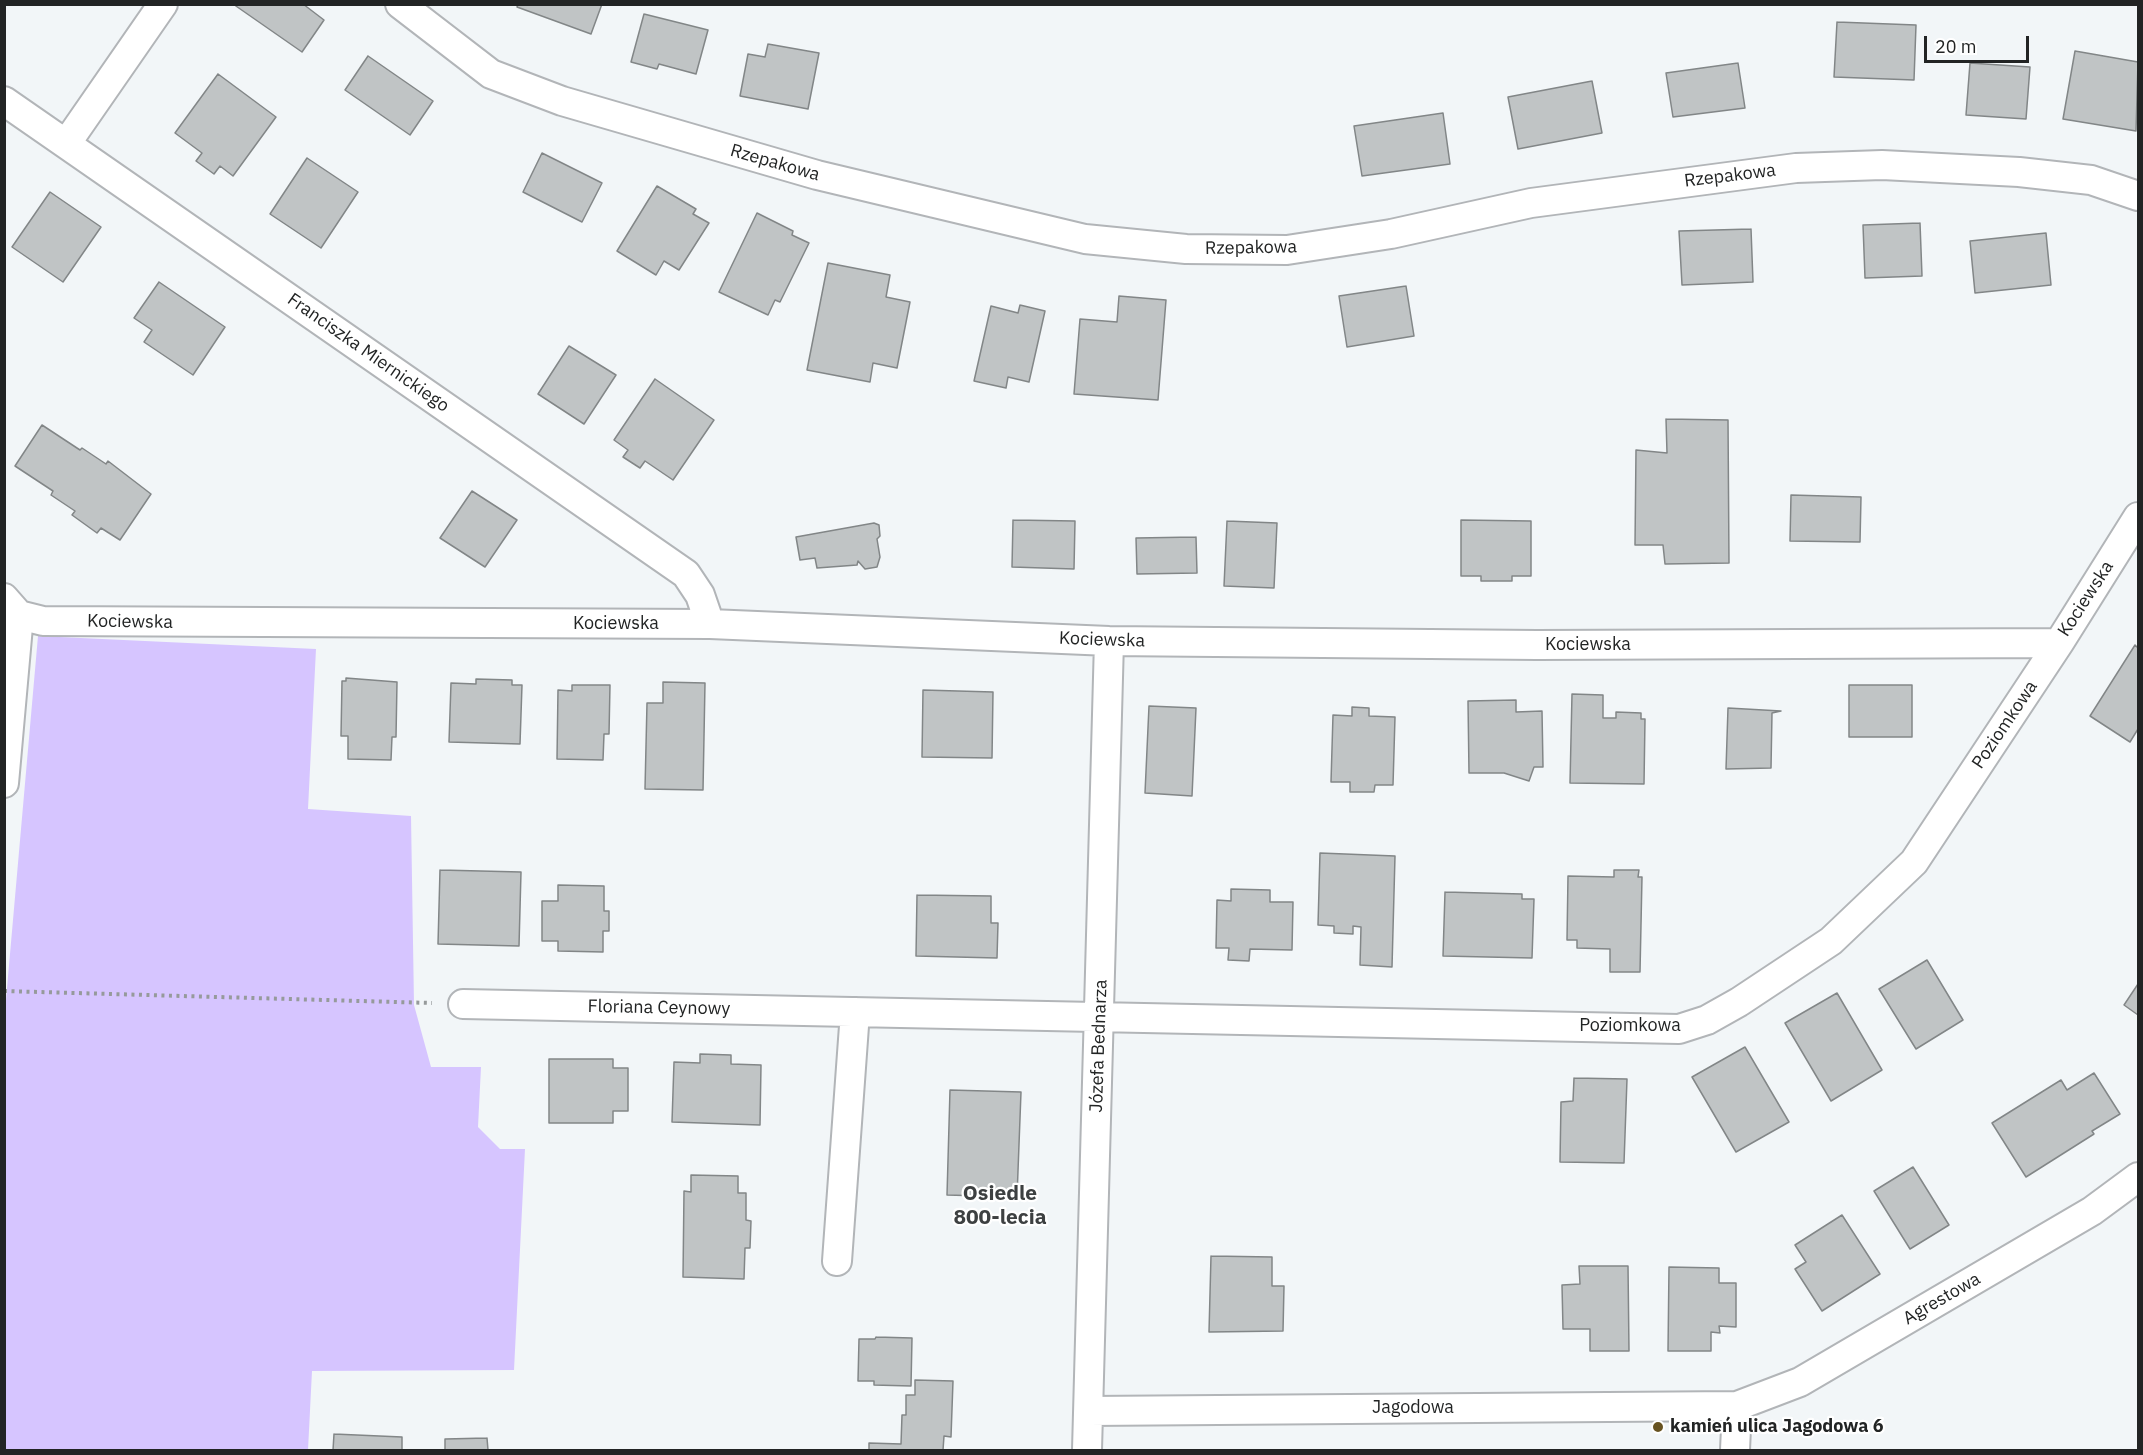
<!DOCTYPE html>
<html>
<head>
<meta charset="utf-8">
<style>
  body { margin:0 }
  #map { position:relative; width:2143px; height:1455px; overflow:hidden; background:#f2f6f8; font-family:"IBM Plex Sans",sans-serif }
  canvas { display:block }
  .frame { position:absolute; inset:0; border:6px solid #222424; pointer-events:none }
  .scale { position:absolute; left:1924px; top:36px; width:105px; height:27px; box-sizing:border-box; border:3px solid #222424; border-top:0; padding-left:8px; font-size:18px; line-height:21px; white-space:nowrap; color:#222424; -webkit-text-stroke:4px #fff; paint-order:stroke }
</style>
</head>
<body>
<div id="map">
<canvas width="2143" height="1455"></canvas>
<div class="frame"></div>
<div class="scale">20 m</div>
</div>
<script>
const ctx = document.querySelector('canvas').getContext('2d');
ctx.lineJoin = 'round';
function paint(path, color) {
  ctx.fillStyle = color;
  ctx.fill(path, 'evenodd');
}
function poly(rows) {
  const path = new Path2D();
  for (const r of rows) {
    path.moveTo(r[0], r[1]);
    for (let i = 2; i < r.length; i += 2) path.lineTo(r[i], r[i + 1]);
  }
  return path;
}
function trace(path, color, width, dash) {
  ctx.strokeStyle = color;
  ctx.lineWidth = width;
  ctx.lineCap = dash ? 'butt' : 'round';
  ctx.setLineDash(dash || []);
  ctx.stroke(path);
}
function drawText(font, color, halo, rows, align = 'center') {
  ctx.font = font + ' "IBM Plex Sans",sans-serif';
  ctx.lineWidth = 4.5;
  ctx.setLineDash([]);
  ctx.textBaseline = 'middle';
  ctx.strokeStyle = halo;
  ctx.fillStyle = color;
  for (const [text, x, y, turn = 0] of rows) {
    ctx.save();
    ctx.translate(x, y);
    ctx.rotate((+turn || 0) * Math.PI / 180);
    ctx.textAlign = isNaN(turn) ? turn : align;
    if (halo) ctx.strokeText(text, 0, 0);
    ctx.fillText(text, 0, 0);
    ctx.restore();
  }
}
paint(poly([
  [38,636,316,649,308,809,411,816,414,1005,431,1067,481,1067,478,1127,500,1149,525,1149,514,1370,312,1371,308,1450,5,1450,4,1022]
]), '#d6c5ff');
const building = poly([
  [233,4,303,4,324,20,302,52,233,4],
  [518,4,602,4,591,34,517,7,518,4],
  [644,14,708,30,696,74,659,64,657,69,631,62,644,14],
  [1837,22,1916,25,1914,80,1834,77,1837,22],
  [768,44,819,53,808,109,740,96,748,54,765,57,768,44],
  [2075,51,2138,62,2136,131,2063,119,2075,51],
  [368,56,433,101,410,135,345,90,368,56],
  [1738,63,1745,108,1673,117,1666,73,1738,63],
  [1970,63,2030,67,2026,119,1966,115,1970,63],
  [218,74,276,117,233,176,220,166,214,174,196,161,202,153,175,133,218,74],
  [1592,81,1602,133,1518,149,1508,97,1592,81],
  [1443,113,1450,164,1362,176,1354,126,1443,113],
  [542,153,602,183,582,222,523,192,542,153],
  [307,158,358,192,321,248,270,214,307,158],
  [657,186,696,209,693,214,709,223,679,270,664,261,656,275,617,251,657,186],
  [50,192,101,227,63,282,12,247,50,192],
  [757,213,793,231,792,235,809,243,780,302,775,300,768,315,719,292,757,213],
  [1920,223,1922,276,1865,278,1863,225,1920,223],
  [1751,229,1753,282,1682,285,1679,231,1751,229],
  [2046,233,2051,285,1975,293,1970,241,2046,233],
  [828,263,890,275,886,297,910,302,897,368,873,363,870,382,807,370,828,263],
  [159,282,225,327,193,375,144,342,152,330,134,318,159,282],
  [1406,286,1414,336,1347,347,1339,296,1406,286],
  [1119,296,1166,300,1158,400,1074,394,1080,319,1117,322,1119,296],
  [1020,305,1045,311,1029,382,1008,377,1006,388,974,381,991,306,1018,313,1020,305],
  [569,346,616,375,584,424,538,394,569,346],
  [655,379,714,420,673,480,645,461,640,468,623,457,628,450,614,440,655,379],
  [1666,419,1728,420,1729,563,1665,564,1663,545,1635,545,1636,450,1667,453,1666,419],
  [42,425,80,450,82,448,106,464,108,461,151,494,120,540,101,528,97,533,72,515,75,511,51,495,53,491,15,466,42,425],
  [472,491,517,520,485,567,440,538,472,491],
  [1791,495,1861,497,1860,542,1790,541,1791,495],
  [1013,520,1075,521,1074,569,1012,567,1013,520],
  [1461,520,1531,521,1531,576,1512,576,1512,581,1481,581,1481,576,1461,576,1461,520],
  [1227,521,1277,523,1274,588,1224,586,1227,521],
  [874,523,879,525,880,536,877,539,880,557,877,567,865,569,858,561,857,565,817,568,815,558,800,560,796,537,874,523],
  [1196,537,1197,573,1137,574,1136,538,1196,537],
  [2135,645,2138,648,2138,729,2130,742,2090,716,2135,645],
  [346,678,397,682,396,737,392,737,391,760,348,759,348,736,341,736,342,681,346,681,346,678],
  [476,679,512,680,512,685,522,685,520,744,449,742,451,683,476,684,476,679],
  [663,682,705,683,703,790,645,789,647,703,663,703,663,682],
  [572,685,610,685,609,734,604,734,603,760,557,759,558,690,572,691,572,685],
  [1849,685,1912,685,1912,737,1849,737,1849,685],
  [923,690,993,692,992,758,922,757,923,690],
  [1572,694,1603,695,1603,718,1616,718,1616,712,1641,713,1641,719,1645,719,1644,784,1570,783,1572,694],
  [1516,700,1516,712,1542,711,1543,767,1534,767,1529,781,1504,773,1469,773,1468,701,1516,700],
  [1149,706,1196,708,1192,796,1145,793,1149,706],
  [1352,707,1369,708,1369,716,1395,717,1393,785,1375,785,1374,792,1350,792,1350,782,1331,782,1333,715,1352,716,1352,707],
  [1728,708,1781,711,1772,713,1771,768,1726,769,1728,708],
  [1320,853,1395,856,1392,967,1360,965,1361,927,1353,926,1353,934,1334,933,1334,926,1318,925,1320,853],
  [440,870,521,872,519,946,438,944,440,870],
  [1614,870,1639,870,1638,877,1642,877,1640,972,1610,972,1610,949,1577,948,1577,940,1567,940,1568,876,1614,877,1614,870],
  [558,885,604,886,604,911,609,911,609,931,603,931,603,952,558,951,558,941,542,941,542,901,558,901,558,885],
  [1231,889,1270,890,1270,902,1293,902,1292,950,1250,949,1249,961,1228,960,1229,948,1216,948,1217,900,1231,901,1231,889],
  [1445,892,1522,894,1522,899,1534,899,1532,958,1443,956,1445,892],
  [917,895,991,896,991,923,998,923,997,958,916,956,917,895],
  [1927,960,1963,1020,1916,1049,1879,989,1927,960],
  [2138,984,2138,1015,2124,1005,2138,984],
  [1837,993,1882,1070,1831,1101,1785,1023,1837,993],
  [1745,1047,1789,1122,1736,1152,1692,1077,1745,1047],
  [700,1054,731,1055,731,1064,761,1065,760,1125,672,1122,674,1062,700,1063,700,1054],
  [549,1059,613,1059,613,1068,628,1068,628,1111,613,1111,613,1123,549,1123,549,1059],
  [2094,1073,2120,1114,2092,1131,2094,1134,2026,1177,1992,1123,2061,1080,2067,1090,2094,1073],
  [1574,1078,1627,1079,1624,1163,1560,1162,1561,1102,1573,1101,1574,1078],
  [950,1090,1021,1092,1017,1197,947,1195,950,1090],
  [1913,1167,1949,1225,1910,1249,1874,1191,1913,1167],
  [691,1175,738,1176,738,1193,746,1193,746,1220,751,1221,750,1248,745,1248,744,1279,683,1277,684,1191,691,1192,691,1175],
  [1842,1215,1880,1274,1822,1311,1795,1269,1806,1262,1795,1245,1842,1215],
  [1211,1256,1272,1257,1272,1286,1284,1286,1283,1331,1209,1332,1211,1256],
  [1579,1266,1628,1266,1629,1351,1590,1351,1590,1329,1563,1329,1562,1285,1580,1284,1579,1266],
  [1669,1267,1719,1268,1719,1283,1736,1283,1736,1327,1719,1326,1720,1333,1711,1332,1711,1351,1668,1351,1669,1267],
  [876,1337,912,1338,911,1386,874,1385,874,1381,858,1381,859,1339,875,1339,876,1337],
  [915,1380,953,1381,951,1437,944,1436,943,1450,869,1450,869,1443,901,1444,902,1415,906,1415,906,1395,915,1395,915,1380],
  [334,1434,402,1437,402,1450,333,1450,334,1434],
  [487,1438,488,1450,445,1450,445,1439,487,1438]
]);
paint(building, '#c0c4c5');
trace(building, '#828687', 1.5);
const minor = poly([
  [400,4,491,74,562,101,817,175,1085,239,1186,249,1287,250,1391,234,1531,203,1796,168,1882,165,2019,172,2091,180,2138,196],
  [4,101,686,574,700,595,710,624],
  [66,144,163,4],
  [4,598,19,615,43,621,710,624,1109,641,1537,645,2059,643,2138,517],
  [4,783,19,615],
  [463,1004,1679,1029,1707,1020,1739,1002,1831,941,1914,862,2059,643],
  [837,1261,855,1012],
  [1089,1411,1737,1406,1800,1382,2092,1211,2138,1177],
  [1087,1450,1109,641],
  [1735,1450,1737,1406]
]);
trace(minor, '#b2b5b8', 32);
trace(poly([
  [4,991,432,1003]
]), '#969a9b', 4, [3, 4.5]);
trace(minor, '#fff', 28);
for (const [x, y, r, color] of [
  [1658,1427,6,"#675321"]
]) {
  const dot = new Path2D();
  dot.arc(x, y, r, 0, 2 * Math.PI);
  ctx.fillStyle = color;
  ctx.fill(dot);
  trace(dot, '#fff', 2);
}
drawText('18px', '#222424', '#fff', [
  ["Rzepakowa",775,163,16],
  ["Rzepakowa",1730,176,-7],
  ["Rzepakowa",1251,248,-1],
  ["Franciszka Miernickiego",368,353,35],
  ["Kociewska",2086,599,-57],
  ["Kociewska",130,622,1],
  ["Kociewska",616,624],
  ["Kociewska",1102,640,2],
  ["Kociewska",1588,645],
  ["Poziomkowa",2005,725,-56],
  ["Floriana Ceynowy",659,1008,1],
  ["Poziomkowa",1630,1026],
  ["Józefa Bednarza",1099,1046,-88],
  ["Agrestowa",1942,1299,-30],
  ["Jagodowa",1413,1408]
]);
drawText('bold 18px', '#222424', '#fff', [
  ["kamień ulica Jagodowa 6",1670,1427]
], 'left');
drawText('bold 21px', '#3d4041', '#fff', [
  ["Osiedle",1000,1194],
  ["800-lecia",1000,1218]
]);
</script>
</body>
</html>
